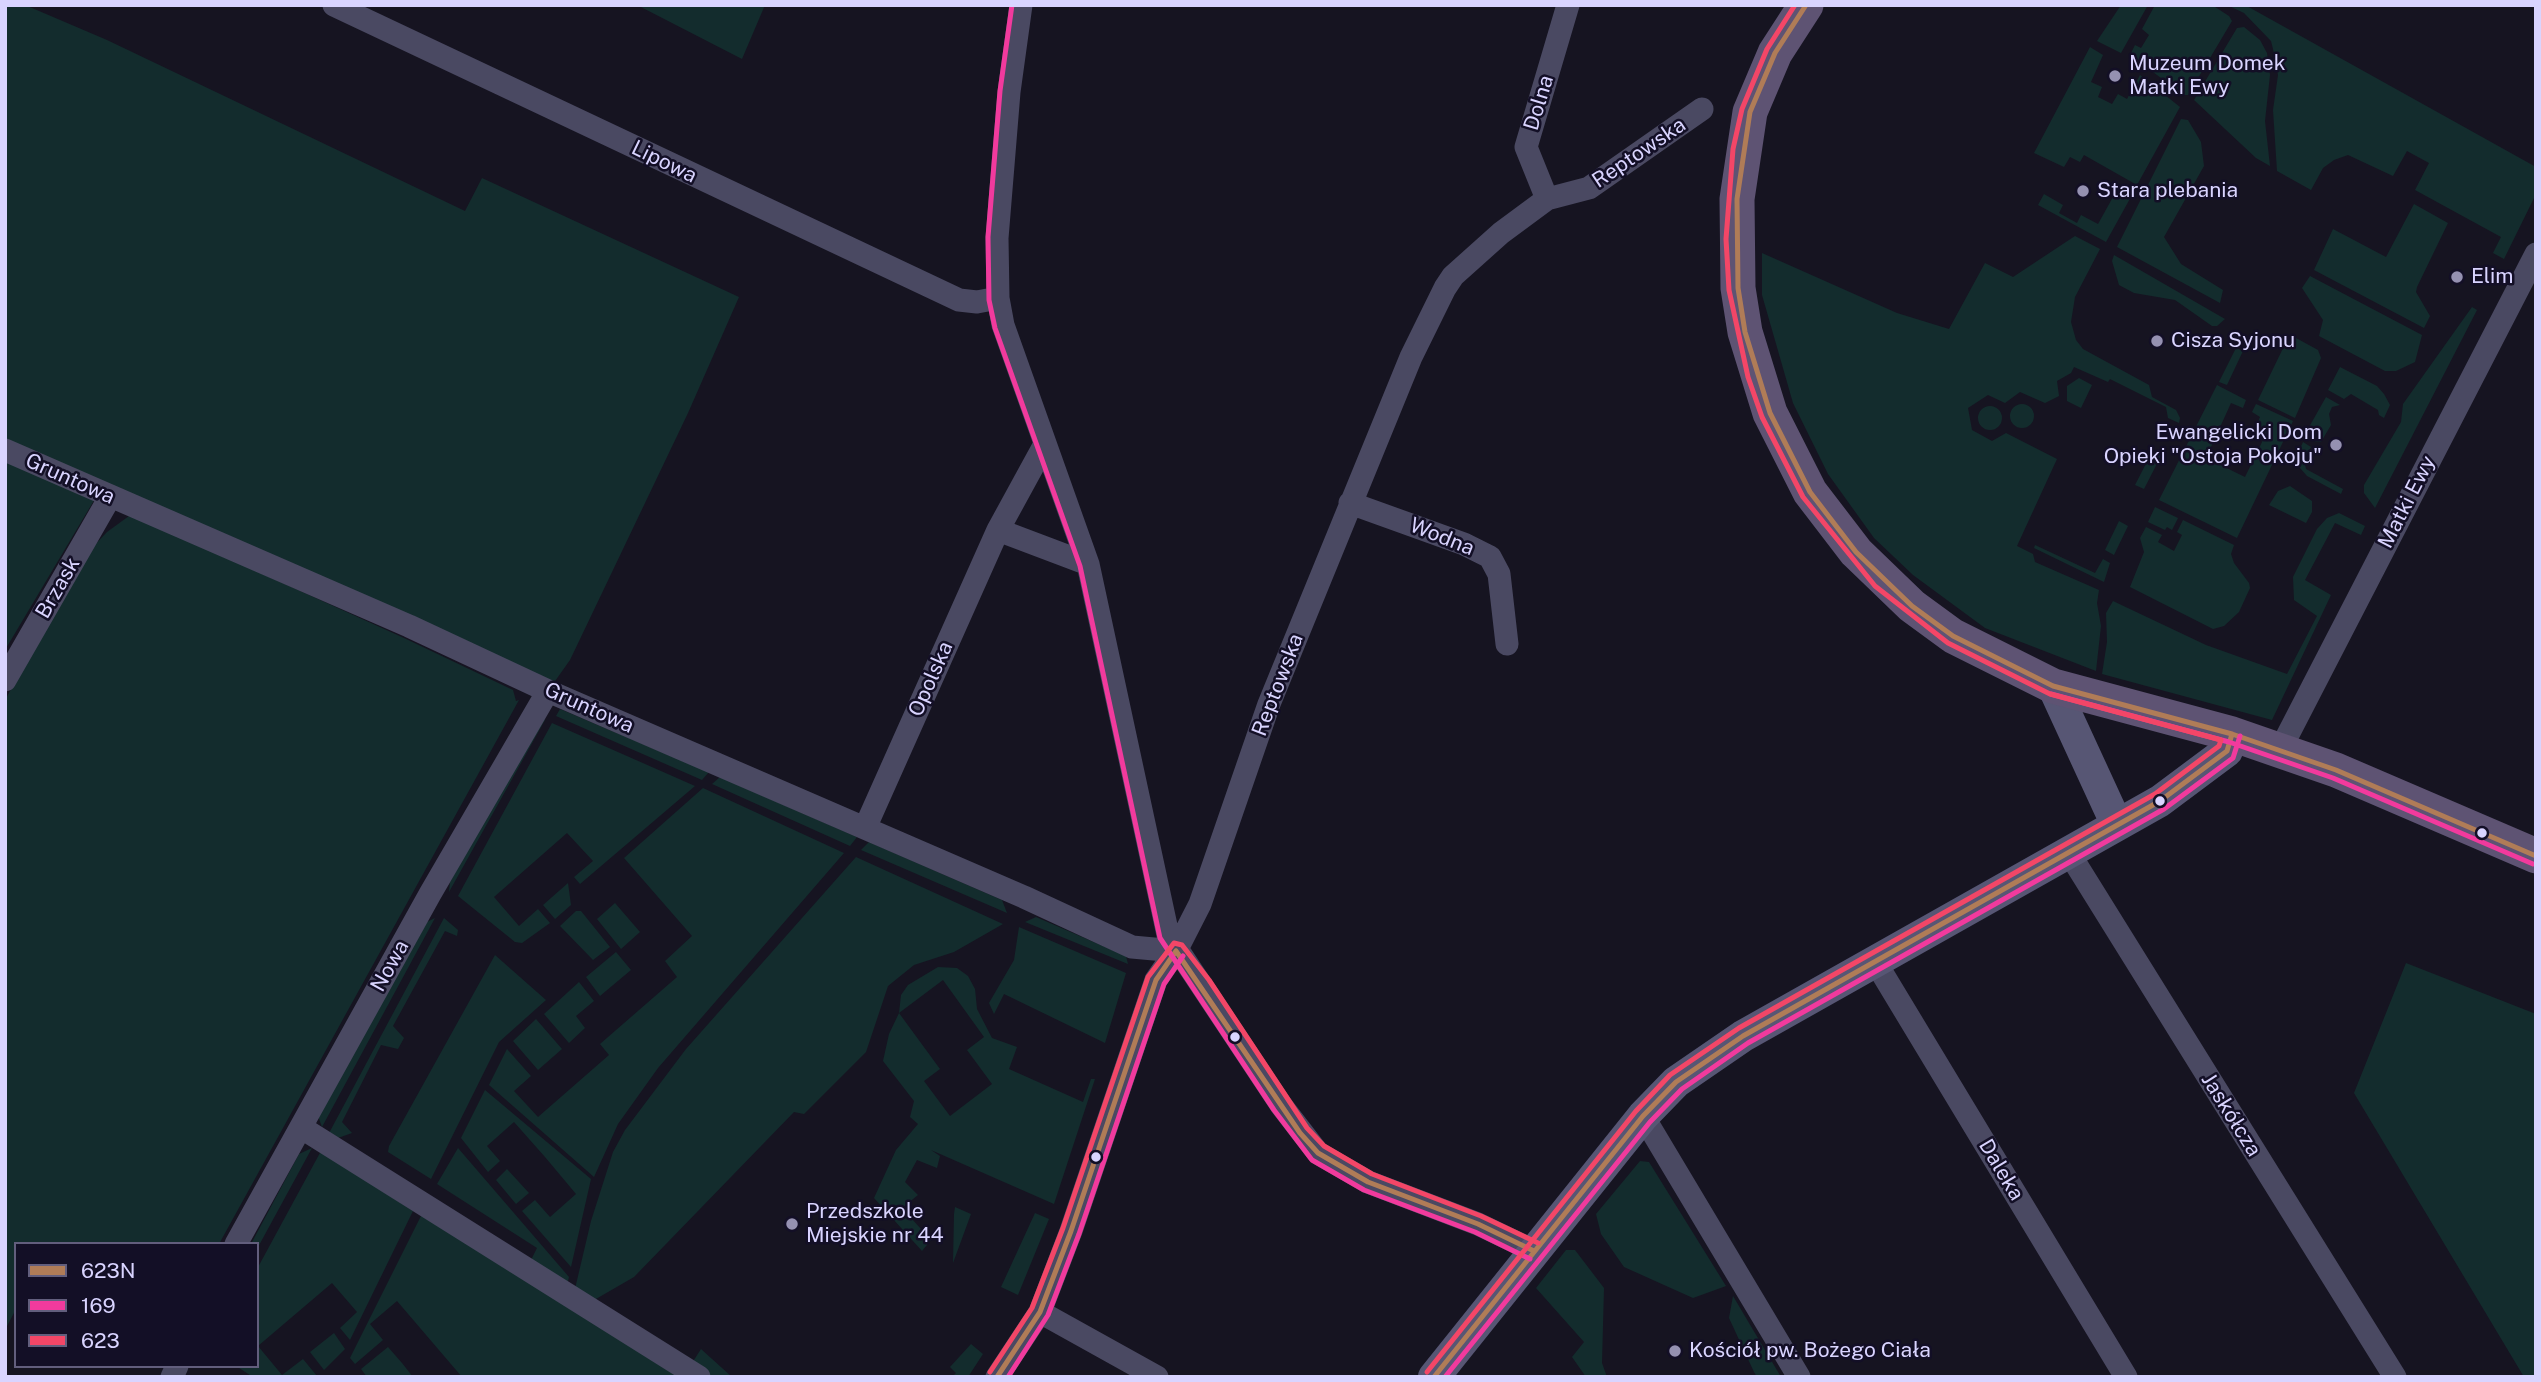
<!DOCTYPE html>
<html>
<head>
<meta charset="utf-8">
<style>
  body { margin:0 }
  #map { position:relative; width:2541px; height:1382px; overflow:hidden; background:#161421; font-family:"Public Sans",sans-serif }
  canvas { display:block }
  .frame { position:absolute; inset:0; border:7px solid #d9d4ff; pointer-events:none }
  .legend { position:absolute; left:14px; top:1242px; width:245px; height:126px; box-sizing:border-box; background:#130f26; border:2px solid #625e7d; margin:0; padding:9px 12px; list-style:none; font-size:21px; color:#d9d4ff }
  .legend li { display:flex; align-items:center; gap:14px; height:35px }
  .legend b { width:35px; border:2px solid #625e7d }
</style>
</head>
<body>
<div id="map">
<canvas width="2541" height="1382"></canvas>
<div class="frame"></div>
<ul class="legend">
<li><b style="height:9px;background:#b07c57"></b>623N</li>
<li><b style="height:9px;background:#f13a9d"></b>169</li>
<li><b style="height:9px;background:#f34667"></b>623</li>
</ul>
</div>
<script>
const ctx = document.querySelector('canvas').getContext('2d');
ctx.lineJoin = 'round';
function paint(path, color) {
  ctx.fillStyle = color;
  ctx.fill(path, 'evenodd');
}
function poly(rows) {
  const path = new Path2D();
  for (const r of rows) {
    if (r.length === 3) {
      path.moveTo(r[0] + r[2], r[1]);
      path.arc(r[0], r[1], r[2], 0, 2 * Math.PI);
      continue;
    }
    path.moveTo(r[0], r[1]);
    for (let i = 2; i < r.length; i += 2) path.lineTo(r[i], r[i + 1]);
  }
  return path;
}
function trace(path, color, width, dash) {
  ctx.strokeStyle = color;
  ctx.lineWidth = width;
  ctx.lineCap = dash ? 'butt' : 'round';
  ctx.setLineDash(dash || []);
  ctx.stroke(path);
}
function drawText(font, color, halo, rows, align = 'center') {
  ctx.font = font + ' "Public Sans",sans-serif';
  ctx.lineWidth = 5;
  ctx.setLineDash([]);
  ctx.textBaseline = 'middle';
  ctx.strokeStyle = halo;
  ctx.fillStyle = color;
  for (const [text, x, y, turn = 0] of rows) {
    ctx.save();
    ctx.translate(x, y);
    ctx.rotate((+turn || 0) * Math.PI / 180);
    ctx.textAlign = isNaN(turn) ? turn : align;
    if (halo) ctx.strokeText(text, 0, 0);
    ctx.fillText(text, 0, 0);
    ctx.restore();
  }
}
paint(poly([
  [5,5,25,5,107,40,465,211,482,178,739,297,688,413,570,660,548,691,5,450],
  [637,5,765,5,742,59],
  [2121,5,2148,5,2121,53,2097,41],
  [2155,5,2212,5,2229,16,2232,21,2188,95,2184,95,2130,55,2135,45,2141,48,2149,35,2142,29],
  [2227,5,2245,5,2536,167,2536,194,2504,259,2493,253,2501,237,2415,190,2429,163,2407,151,2393,176,2348,155,2334,160,2323,168,2311,190,2277,171,2273,110,2278,75,2273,49,2271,41,2244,13],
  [2244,27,2260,40,2267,53,2270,75,2265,121,2270,166,2256,158,2194,100,2237,28],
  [2090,47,2103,55,2091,82,2102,87,2098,97,2112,104,2118,94,2127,99,2140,75,2180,107,2137,185,2084,155,2080,162,2070,157,2064,167,2034,153],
  [2181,119,2188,120,2201,142,2204,166,2164,237,2181,264,2223,290,2220,303,2117,247],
  [2118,188,2132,195,2106,242,2038,205,2044,194,2063,205,2059,213,2077,223,2081,215,2098,224],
  [2414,204,2448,223,2417,287,2416,292,2430,316,2424,328,2314,270,2333,229,2386,257],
  [2075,236,2100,249,2075,297,2071,322,2076,340,2083,349,2149,385,2152,397,2176,410,2180,418,2179,423,2168,418,2166,407,2110,379,2108,382,2074,367,2071,373,2057,381,2059,396,2045,403,2020,392,2005,403,1988,395,1968,408,1972,430,1992,441,2006,433,2057,459,2017,546,2033,554,2035,562,2099,590,2097,603,2101,626,2096,671,1985,628,1913,575,1874,538,1828,474,1793,403,1762,295,1762,253,1897,313,1949,329,1985,263,2013,277],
  [2114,255,2225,319,2217,326,2212,326,2175,300,2134,293,2119,285,2112,261],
  [2310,276,2422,335,2415,362,2396,371,2385,371,2319,336,2323,320,2302,288],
  [2472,307,2477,310,2375,508,2364,493,2364,485,2401,422,2403,404],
  [2296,338,2318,350,2321,358,2295,418,2258,400,2286,342],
  [2236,348,2243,351,2227,385,2219,382],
  [2340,367,2377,386,2384,394,2390,405,2384,418,2379,415,2378,410,2351,394,2344,399,2328,390],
  [2079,378,2092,385,2081,408,2067,401,2067,386],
  [2217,385,2246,400,2243,408,2231,403,2206,458,2245,477,2263,440,2252,435,2260,417,2252,412,2256,404,2293,421,2237,538,2159,500],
  [2326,397,2340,405,2332,407,2329,414,2331,425,2321,442,2314,441,2304,436],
  [2022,416,12],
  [1990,418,12],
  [2303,442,2311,447,2304,460,2306,469,2343,489,2341,494,2307,476,2300,468,2296,458],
  [2153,450,2162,454,2144,489,2135,485],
  [5,456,96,497,5,650],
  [2290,486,2312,501,2312,512,2306,523,2269,505,2278,491],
  [2155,507,2178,518,2172,530,2167,527,2165,530,2148,522],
  [2339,513,2365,526,2361,535,2335,523,2305,580,2331,595,2272,720,2102,674,2107,642,2106,613,2113,601,2206,645,2287,674,2317,616,2294,600,2293,577,2317,529,2327,518],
  [129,516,137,517,404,638,513,690,516,701,519,700,219,1244,16,1244,16,1309,5,1330,5,700,88,552,107,532],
  [2183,520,2234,545,2231,554,2234,563,2249,583,2250,588,2239,612,2224,626,2213,629,2130,587,2144,552,2140,538,2146,527,2162,535,2158,542,2174,551,2182,535,2177,532],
  [2119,521,2128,526,2114,555,2105,550],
  [2035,545,2095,573,2103,559,2110,563,2104,582,2034,548],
  [560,709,709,772,702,780,556,716],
  [541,717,545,720,449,892,450,882],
  [552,723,695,786,580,884,574,877,593,861,567,833,494,897,519,926,538,909,550,923,522,943,515,942,458,896],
  [720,777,857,837,850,846,712,784],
  [703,788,844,853,658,1068,618,1124,594,1177,489,1085,507,1049,531,1076,514,1091,538,1117,609,1055,600,1044,677,977,665,961,692,936,624,858],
  [869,842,1002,900,1007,913,861,850],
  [856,857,1003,924,954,952,914,965,888,986,866,1052,804,1114,794,1112,634,1277,589,1303,574,1293,591,1221,613,1152,625,1130,686,1049],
  [568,883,571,905,555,919,543,905],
  [615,903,640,932,621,949,597,919],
  [576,911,581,911,610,947,593,960,560,926],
  [1036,917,1126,956,1128,964,1025,922],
  [435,918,322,1127,318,1116,427,922],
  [444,918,458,930,457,936,445,931,393,1026,404,1038,398,1049,381,1045,342,1122,352,1133,338,1138,328,1135],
  [1019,927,1126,973,1105,1043,1004,994,994,1014,989,1003,1014,960],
  [616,952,631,970,600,996,586,977],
  [495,955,546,1000,499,1042,431,1179,388,1152,389,1146],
  [2406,963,2536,1014,2536,1377,2524,1377,2354,1093],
  [938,967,957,968,968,976,975,989,977,1009,992,1038,1017,1047,1009,1069,1083,1102,1091,1079,1095,1079,1054,1204,931,1150,940,1156,937,1168,917,1160,905,1182,918,1195,902,1208,931,1240,922,1251,874,1198,896,1150,918,1124,910,1117,914,1101,883,1061,889,1034,899,1013,901,995,908,985],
  [943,980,984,1037,967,1050,992,1084,950,1116,924,1081,940,1069,899,1013],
  [579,982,594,1001,576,1016,585,1028,569,1043,544,1014],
  [536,1019,562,1049,538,1070,513,1041],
  [485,1090,591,1179,571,1267,522,1211,535,1200,550,1217,576,1194,545,1157,514,1122,487,1146,500,1161,488,1172,461,1138],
  [312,1148,257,1249,257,1244,251,1244,299,1154],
  [458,1148,569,1277,566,1289,530,1262,537,1248,437,1184],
  [321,1151,413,1211,350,1340,340,1328,357,1312,332,1283,258,1346,282,1375,303,1359,317,1376,253,1377,236,1366,257,1366,257,1269],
  [1640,1161,1649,1162,1726,1286,1693,1298,1624,1267,1601,1234,1596,1214],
  [507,1169,529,1193,516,1204,496,1180],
  [955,1207,971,1214,953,1263,954,1214],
  [1035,1213,1049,1219,1018,1295,1001,1287],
  [422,1214,689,1377,462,1377,397,1301,370,1324,383,1340,355,1364,350,1358],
  [1566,1250,1575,1250,1604,1288,1602,1363,1607,1377,1586,1377,1572,1357,1584,1342,1536,1288],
  [1733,1296,1781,1377,1757,1377,1754,1372,1729,1318],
  [334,1333,345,1349,324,1370,310,1352],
  [971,1344,983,1354,968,1377,952,1377,956,1373,950,1367],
  [388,1347,402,1363,413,1377,367,1377,361,1369],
  [701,1349,732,1377,711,1377,692,1363]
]), '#132c2d');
trace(poly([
  [334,5,959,300,977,302,998,298],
  [1021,5,1009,92,997,238,998,298,1003,325,1088,564,1168,935,1281,1105,1318,1153,1368,1182,1478,1224,1534,1251],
  [1547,199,1526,147,1568,5],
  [5,450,409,626,548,691,1024,897,1132,947,1176,951],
  [1350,503,1464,544,1490,557,1499,574,1507,644],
  [998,530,1088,564],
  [5,680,110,497],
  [2280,750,2536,254],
  [865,828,998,530,1045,444],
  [2069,853,2395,1377],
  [1876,963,2126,1377],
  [1643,1116,1799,1377],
  [302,1128,699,1377],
  [236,1244,430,894,548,691],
  [1040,1312,1157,1377],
  [172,1377,177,1366],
  [997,1377,1040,1312,1071,1231,1156,980,1176,951,1200,904,1269,704,1411,357,1445,288,1453,276,1501,233,1547,199,1589,188,1702,109]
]), '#4a4962', 23);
trace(poly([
  [2053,686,2117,825],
  [1434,1377,1643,1116,1676,1082,1743,1036,2160,801,2227,751,2232,734]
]), '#575674', 32);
trace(poly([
  [1806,5,1775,53,1750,112,1737,199,1738,288,1745,332,1770,413,1810,492,1856,552,1912,606,1953,636,2053,686,2232,734,2336,770,2536,856]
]), '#5e5373', 35);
trace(poly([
  [1806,5,1775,53,1750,112,1737,199,1738,288,1745,332,1770,413,1810,492,1856,552,1912,606,1953,636,2053,686,2232,734,2336,770,2536,856],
  [1176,951,1300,1133,1318,1153,1368,1182,1478,1224,1534,1251],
  [997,1377,1040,1312,1071,1231,1156,980,1176,951],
  [1434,1377,1643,1116,1676,1082,1743,1036,2160,801,2227,751,2232,734]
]), '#b07c57', 5);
trace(poly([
  [1012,5,1000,91,988,237,989,300,995,328,1080,566,1160,938,1274,1110,1312,1160,1364,1190,1475,1232,1530,1259],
  [2051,694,2229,742,2333,778,2533,864],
  [1008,1377,1048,1315,1079,1234,1164,984,1183,956],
  [1445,1377,1650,1122,1682,1089,1748,1043,2164,809,2233,758,2240,736]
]), '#f13a9d', 5);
trace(poly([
  [990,1372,1032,1308,1063,1228,1148,977,1174,943,1182,945,1209,980,1307,1128,1324,1146,1372,1174,1481,1216,1538,1243],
  [1427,1372,1636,1111,1670,1075,1739,1028,2155,794,2219,746,2221,740,2050,694,1948,643,1875,586,1803,497,1762,417,1748,377,1729,290,1726,239,1733,149,1742,109,1767,49,1795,5]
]), '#f34667', 5);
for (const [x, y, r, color] of [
  [2115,76,7,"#9591b1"],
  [2083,191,7,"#9591b1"],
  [2457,277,7,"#9591b1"],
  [2157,341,7,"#9591b1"],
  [2336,445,7,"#9591b1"],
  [2160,801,6,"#d9d4ff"],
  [2482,833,6,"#d9d4ff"],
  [1235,1037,6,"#d9d4ff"],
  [1096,1157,6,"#d9d4ff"],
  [792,1224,7,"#9591b1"],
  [1675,1351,7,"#9591b1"]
]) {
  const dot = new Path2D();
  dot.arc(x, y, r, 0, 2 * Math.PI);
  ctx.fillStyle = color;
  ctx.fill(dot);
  trace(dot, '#130f26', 2.5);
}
drawText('21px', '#d9d4ff', '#130f26', [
  ["Muzeum Domek",2129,64],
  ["Matki Ewy",2129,88],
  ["Stara plebania",2097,191],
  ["Elim",2471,277],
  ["Cisza Syjonu",2171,341],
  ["Ewangelicki Dom",2322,433,"right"],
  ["Opieki \"Ostoja Pokoju\"",2322,457,"right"],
  ["Przedszkole",806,1212],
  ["Miejskie nr 44",806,1236],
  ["Kościół pw. Bożego Ciała",1689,1351]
], 'left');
drawText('21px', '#d9d4ff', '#130f26', [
  ["Dolna",1539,103,-73],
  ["Reptowska",1639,153,-34],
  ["Lipowa",664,162,26],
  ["Gruntowa",70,479,24],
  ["Matki Ewy",2407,502,-63],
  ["Wodna",1442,537,22],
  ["Brzask",58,588,-60],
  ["Opolska",931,679,-66],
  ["Reptowska",1278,685,-69],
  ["Gruntowa",589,708,24],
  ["Nowa",390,966,-61],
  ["Jaskółcza",2231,1115,58],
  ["Daleka",2001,1170,59]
]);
</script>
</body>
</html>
